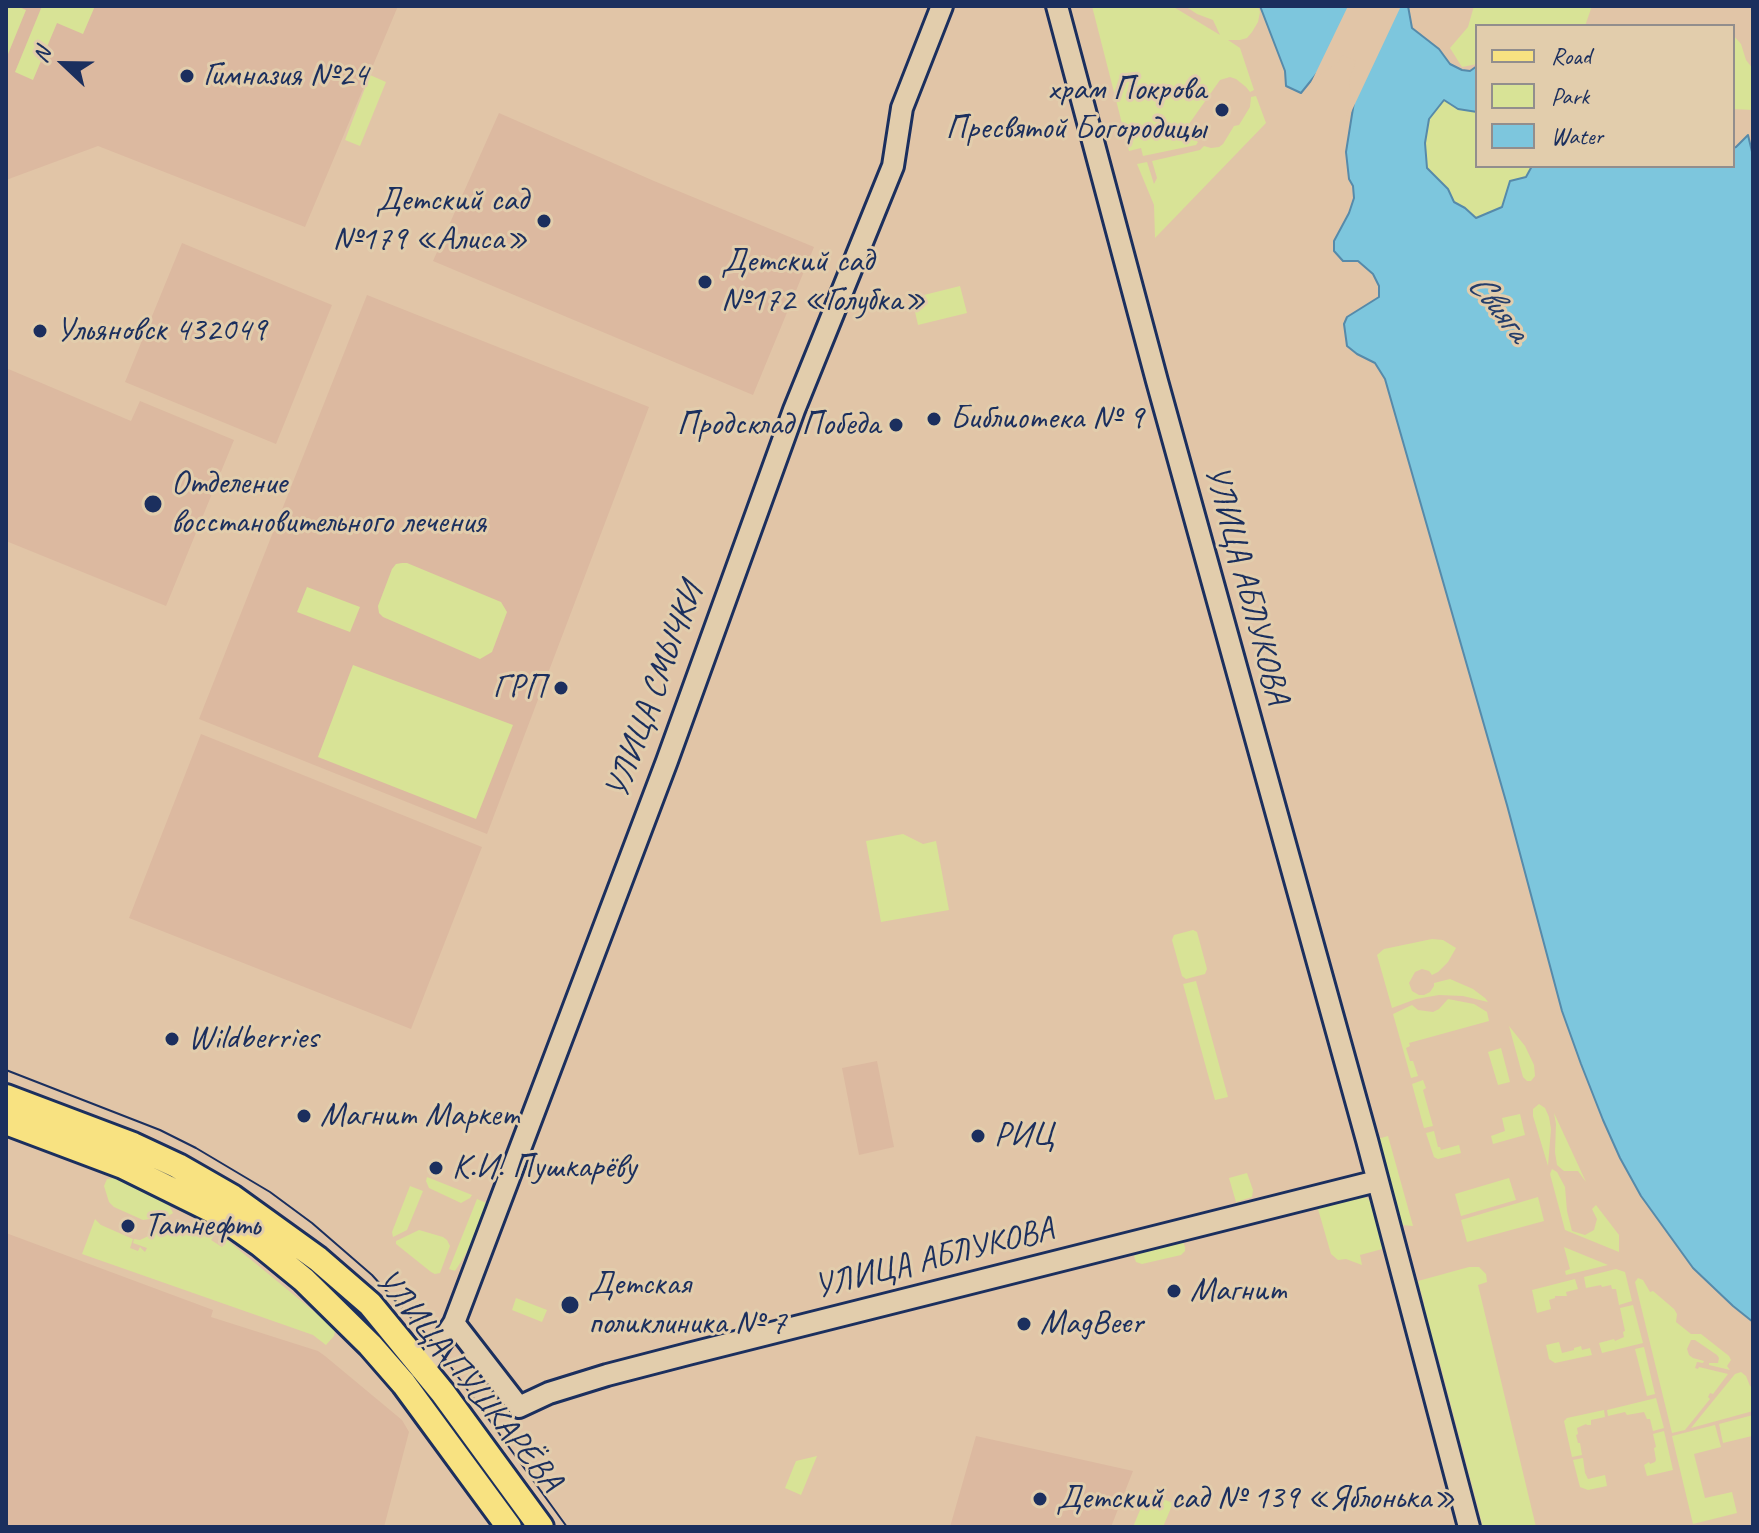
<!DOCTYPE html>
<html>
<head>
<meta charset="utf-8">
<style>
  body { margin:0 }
  #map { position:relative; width:1759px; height:1533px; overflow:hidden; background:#e1c5a7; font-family:Caveat,sans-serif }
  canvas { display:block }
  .frame { position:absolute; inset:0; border:8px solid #1b2f5e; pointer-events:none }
  .legend { position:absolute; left:1475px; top:24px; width:260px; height:144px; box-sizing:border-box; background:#e2cdac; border:2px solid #928e8d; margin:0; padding:10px 14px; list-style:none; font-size:24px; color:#1b2f5e }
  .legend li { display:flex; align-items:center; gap:16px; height:40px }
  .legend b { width:40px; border:2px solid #928e8d }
  .north { position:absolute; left:24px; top:24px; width:80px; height:80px; -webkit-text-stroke:6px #e2cdac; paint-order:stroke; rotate:292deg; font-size:22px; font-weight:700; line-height:32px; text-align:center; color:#1b2f5e }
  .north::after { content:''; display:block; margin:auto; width:28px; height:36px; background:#1b2f5e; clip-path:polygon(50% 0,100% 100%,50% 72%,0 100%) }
</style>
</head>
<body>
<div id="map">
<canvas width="1759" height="1533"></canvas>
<div class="frame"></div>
<ul class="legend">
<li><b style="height:10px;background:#f8e281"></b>Road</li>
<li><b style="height:22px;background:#d8e396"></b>Park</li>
<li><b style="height:22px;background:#7dc6dd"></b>Water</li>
</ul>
<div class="north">N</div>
</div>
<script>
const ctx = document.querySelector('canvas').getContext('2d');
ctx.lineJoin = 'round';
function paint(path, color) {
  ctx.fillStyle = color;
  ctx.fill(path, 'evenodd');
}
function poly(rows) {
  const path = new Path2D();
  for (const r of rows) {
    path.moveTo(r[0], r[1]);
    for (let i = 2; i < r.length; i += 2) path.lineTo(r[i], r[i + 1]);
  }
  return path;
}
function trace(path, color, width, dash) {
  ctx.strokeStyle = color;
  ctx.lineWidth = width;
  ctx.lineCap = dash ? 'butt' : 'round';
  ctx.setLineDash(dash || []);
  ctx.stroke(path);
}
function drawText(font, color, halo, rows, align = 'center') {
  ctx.font = font + ' Caveat,sans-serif';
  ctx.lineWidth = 6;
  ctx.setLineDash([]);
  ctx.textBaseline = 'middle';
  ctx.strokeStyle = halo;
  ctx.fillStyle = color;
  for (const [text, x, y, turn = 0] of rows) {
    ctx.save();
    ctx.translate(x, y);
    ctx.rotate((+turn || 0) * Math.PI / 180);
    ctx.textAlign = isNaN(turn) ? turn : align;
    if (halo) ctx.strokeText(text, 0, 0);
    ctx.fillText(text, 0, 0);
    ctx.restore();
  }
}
paint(poly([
  [6,6,398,6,305,227,98,146,6,180],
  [499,113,654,181,814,247,753,395,433,261],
  [182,243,332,305,276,444,125,382],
  [367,295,649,407,487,834,199,719],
  [6,368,131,421,140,401,234,440,166,606,6,541],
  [201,734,482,847,411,1029,129,918],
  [877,1061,894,1147,859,1155,842,1068],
  [6,1233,213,1310,211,1317,318,1351,325,1356,402,1420,409,1432,384,1527,6,1527],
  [976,1436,1133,1471,1111,1527,950,1527]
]), '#dcb9a0');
paint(poly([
  [6,6,17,6,26,10,6,59],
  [42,6,95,6,83,34,57,23,33,80,15,72],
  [1092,6,1172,6,1220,35,1213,20,1197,14,1185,6,1258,6,1260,12,1258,22,1252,32,1247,38,1240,40,1228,40,1240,48,1254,90,1250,92,1246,87,1236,79,1230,77,1220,80,1189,124,1188,132,1189,135,1198,142,1196,145,1143,156,1141,148,1129,151],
  [1474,6,1592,6,1585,26,1477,26,1477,64,1462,67,1450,48,1468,27],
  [1733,35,1741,44,1746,60,1753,69,1753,110,1733,109],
  [370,75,386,82,360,146,345,140],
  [1256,96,1266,123,1155,238,1154,205,1137,164,1147,162,1154,184,1157,178,1152,161,1200,150,1204,146,1211,148,1219,147,1223,144,1234,126,1239,125,1250,107,1251,97],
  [1445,100,1458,109,1477,112,1477,166,1532,166,1526,177,1507,189,1502,207,1476,218,1465,208,1454,202,1447,189,1427,167,1425,143,1429,119],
  [960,286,967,313,918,325,912,298],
  [402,563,407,563,501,602,507,612,492,652,480,659,383,617,379,613,378,606,392,569,396,564],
  [307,587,360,607,350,632,297,612],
  [353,665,513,725,476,819,318,757],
  [903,834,923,844,936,841,949,910,881,922,866,841],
  [1193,930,1197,932,1207,969,1205,974,1186,979,1182,976,1172,940,1174,935],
  [1432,939,1443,940,1456,948,1448,962,1438,972,1432,975,1429,971,1422,969,1415,972,1409,983,1412,991,1419,995,1424,995,1430,992,1434,986,1434,983,1450,979,1473,989,1485,998,1488,1002,1463,996,1439,995,1416,999,1392,1008,1377,955,1384,949],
  [1196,981,1228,1097,1215,1100,1183,984],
  [1448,999,1474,1004,1487,1012,1489,1021,1409,1043,1410,1046,1406,1048,1410,1061,1413,1061,1418,1076,1411,1078,1393,1014,1412,1005,1418,1010,1433,1012,1439,1009],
  [1509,1026,1525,1046,1534,1065,1535,1076,1531,1081,1527,1081,1523,1077],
  [1501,1048,1510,1082,1498,1085,1488,1052],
  [1423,1080,1426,1088,1423,1090,1433,1126,1424,1128,1412,1084],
  [1539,1104,1545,1108,1549,1117,1551,1129,1548,1166,1533,1116,1533,1109],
  [1554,1113,1586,1182,1578,1171,1564,1171,1557,1165,1555,1152,1556,1124],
  [1520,1114,1525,1135,1493,1144,1491,1136,1505,1131,1502,1118],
  [1434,1131,1438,1147,1440,1147,1441,1150,1459,1145,1461,1153,1438,1159,1434,1157,1426,1133],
  [1388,1136,1413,1226,1402,1225,1396,1220,1374,1140],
  [1552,1169,1557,1172,1565,1187,1567,1211,1572,1231,1585,1235,1594,1230,1597,1219,1592,1209,1596,1205,1619,1235,1619,1252,1565,1230,1550,1174],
  [1247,1173,1253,1190,1252,1197,1236,1202,1229,1178],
  [427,1177,472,1195,470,1198,461,1203,429,1188,426,1181],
  [114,1178,169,1205,173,1213,168,1216,143,1220,114,1207,109,1202,104,1186,107,1179],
  [1509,1178,1516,1200,1461,1216,1455,1194],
  [410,1186,423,1191,407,1230,393,1237,392,1232],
  [1357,1193,1367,1198,1375,1206,1386,1248,1360,1255,1362,1265,1346,1259,1338,1260,1331,1254,1318,1209,1319,1204],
  [1538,1197,1544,1221,1467,1242,1461,1220],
  [477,1199,491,1205,464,1257,455,1271,449,1269],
  [95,1219,101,1225,133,1239,130,1248,138,1251,140,1247,145,1252,147,1248,133,1243,134,1239,140,1240,165,1228,187,1225,208,1228,216,1232,211,1240,222,1247,227,1240,333,1327,335,1331,334,1336,326,1345,313,1335,82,1254],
  [419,1230,443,1237,447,1240,450,1246,440,1273,435,1274,431,1272,396,1244,396,1241],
  [1179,1241,1183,1242,1185,1247,1185,1251,1181,1255,1142,1264,1136,1262,1134,1256,1138,1251],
  [1564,1247,1608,1265,1566,1275,1565,1271,1570,1269],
  [1469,1267,1479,1267,1486,1274,1487,1282,1478,1285,1536,1527,1483,1527,1438,1356,1430,1348,1422,1313,1424,1303,1418,1281],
  [1616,1269,1625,1272,1632,1301,1619,1305,1616,1289,1612,1289,1611,1285,1602,1287,1601,1285,1586,1288,1584,1277],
  [1638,1278,1643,1280,1650,1292,1653,1291,1674,1309,1677,1314,1676,1322,1691,1334,1701,1334,1729,1356,1731,1360,1727,1366,1730,1370,1709,1365,1709,1363,1718,1363,1719,1358,1717,1355,1695,1340,1691,1340,1687,1349,1689,1355,1693,1358,1704,1361,1703,1363,1697,1362,1695,1368,1698,1369,1699,1367,1728,1374,1713,1394,1710,1393,1708,1397,1710,1399,1685,1430,1672,1433,1635,1282],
  [1575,1279,1578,1289,1566,1292,1567,1296,1555,1296,1555,1298,1549,1300,1551,1309,1537,1313,1532,1290],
  [516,1298,547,1310,542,1322,512,1310],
  [1633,1305,1643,1343,1602,1353,1599,1343,1614,1339,1615,1341,1624,1337,1623,1332,1625,1331,1620,1308],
  [1559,1342,1562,1353,1574,1350,1574,1348,1581,1346,1582,1350,1590,1348,1592,1355,1555,1363,1549,1359,1546,1345],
  [1644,1347,1655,1394,1647,1396,1635,1349],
  [1741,1372,1746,1376,1750,1386,1753,1388,1753,1411,1691,1428,1735,1374],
  [1656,1398,1664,1428,1653,1431,1650,1419,1647,1419,1644,1412,1627,1415,1625,1412,1608,1416,1607,1410],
  [1604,1410,1605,1417,1591,1420,1591,1425,1587,1425,1586,1424,1577,1428,1578,1434,1576,1435,1578,1443,1580,1443,1582,1455,1572,1457,1564,1421,1567,1418],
  [1753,1415,1753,1438,1752,1436,1723,1443,1719,1424],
  [1715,1425,1721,1447,1694,1454,1705,1498,1732,1492,1737,1513,1693,1524,1672,1436],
  [1664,1431,1673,1470,1647,1476,1644,1465,1649,1462,1650,1464,1655,1462,1656,1460,1654,1448,1656,1447,1653,1434],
  [817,1456,801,1495,785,1488,796,1461],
  [1583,1458,1585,1473,1588,1479,1605,1475,1607,1486,1588,1490,1580,1487,1573,1460],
  [1147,1493,1173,1503,1163,1527,1133,1527]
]), '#d8e396');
const water = poly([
  [1260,6,1408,6,1412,28,1439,49,1450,64,1462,70,1470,71,1477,66,1477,112,1458,109,1444,100,1429,119,1425,143,1427,168,1448,189,1454,202,1465,208,1476,218,1502,207,1510,181,1526,177,1532,166,1733,166,1733,148,1736,147,1748,135,1753,156,1753,1322,1733,1306,1693,1268,1641,1196,1620,1158,1603,1120,1581,1064,1562,1011,1507,805,1385,379,1375,363,1357,354,1347,346,1344,324,1347,317,1379,297,1379,286,1373,274,1358,261,1343,261,1334,251,1334,241,1349,213,1354,198,1353,186,1349,179,1346,152,1361,58,1340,51,1318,72,1301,93,1286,86,1285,71,1260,6]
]);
paint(water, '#7dc6dd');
trace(water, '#568aaa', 2);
paint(poly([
  [1348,6,1401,6,1345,125,1351,96,1349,80,1356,61,1342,55,1339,62,1320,75,1307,91]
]), '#e1c5a7');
const tertiary = poly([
  [1057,6,1157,381,1367,1140,1469,1527],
  [454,1323,519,1407,549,1393,607,1375,688,1354,1377,1181],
  [424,1369,454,1323,667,761,794,410,893,166,902,108,942,6]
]);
const primary = poly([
  [6,1097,133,1145,178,1166,232,1197,318,1259,370,1304,443,1393,541,1527],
  [6,1122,123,1166,212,1210,260,1244,304,1280,370,1345,404,1384,509,1527]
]);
trace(tertiary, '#1b2f5e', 26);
trace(primary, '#1b2f5e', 30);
trace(tertiary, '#e2cdac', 20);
trace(primary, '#f8e281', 24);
trace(poly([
  [6,1070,160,1130,196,1148,270,1192,312,1223,372,1275,432,1341,567,1527]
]), '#1b2f5e', 2);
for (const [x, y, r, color] of [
  [187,76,8,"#1b2f5e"],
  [1222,110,8,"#1b2f5e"],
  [544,221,8,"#1b2f5e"],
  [705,282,8,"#1b2f5e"],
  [40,331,8,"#1b2f5e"],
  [934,419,8,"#1b2f5e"],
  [896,425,8,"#1b2f5e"],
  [153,504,10,"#1b2f5e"],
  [561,688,8,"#1b2f5e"],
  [172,1039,8,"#1b2f5e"],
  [304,1116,8,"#1b2f5e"],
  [978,1136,8,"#1b2f5e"],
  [436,1168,8,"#1b2f5e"],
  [128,1226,8,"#1b2f5e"],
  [1174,1291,8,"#1b2f5e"],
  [570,1305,10,"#1b2f5e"],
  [1024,1324,8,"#1b2f5e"],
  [1040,1499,8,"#1b2f5e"]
]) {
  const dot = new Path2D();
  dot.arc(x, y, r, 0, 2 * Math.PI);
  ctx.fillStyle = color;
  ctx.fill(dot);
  trace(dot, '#e2cdac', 3);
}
drawText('34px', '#1b2f5e', '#e2cdac', [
  ["Гимназия №24",203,76],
  ["храм Покрова",1206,90,"right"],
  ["Пресвятой Богородицы",1206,129,"right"],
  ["Детский сад",528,201,"right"],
  ["№179 «Алиса»",528,240,"right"],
  ["Детский сад",721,262],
  ["№172 «Голубка»",721,301],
  ["Ульяновск 432049",56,331],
  ["Библиотека № 9",950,419],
  ["Продсклад Победа",880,425,"right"],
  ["Отделение",171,484],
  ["восстановительного лечения",171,523],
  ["ГРП",545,688,"right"],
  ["Wildberries",188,1039],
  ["Магнит Маркет",320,1116],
  ["РИЦ",994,1136],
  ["К.И. Пушкарёву",452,1168],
  ["Татнефть",144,1226],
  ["Детская",588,1285],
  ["поликлиника № 7",588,1324],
  ["Магнит",1190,1291],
  ["MagBeer",1040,1324],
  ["Детский сад № 139 «Яблонька»",1056,1499]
], 'left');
drawText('34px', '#1b2f5e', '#e2cdac', [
  ["УЛИЦА АБЛУКОВА",1246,585,75],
  ["УЛИЦА СМЫЧКИ",655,691,-70],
  ["УЛИЦА АБЛУКОВА",934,1259,-14],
  ["УЛИЦА ПУШКАРЁВА",468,1381,51]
]);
drawText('italic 36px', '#253e6b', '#e2cdac', [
  ["Свияга",1498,308,52]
]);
</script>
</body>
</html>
